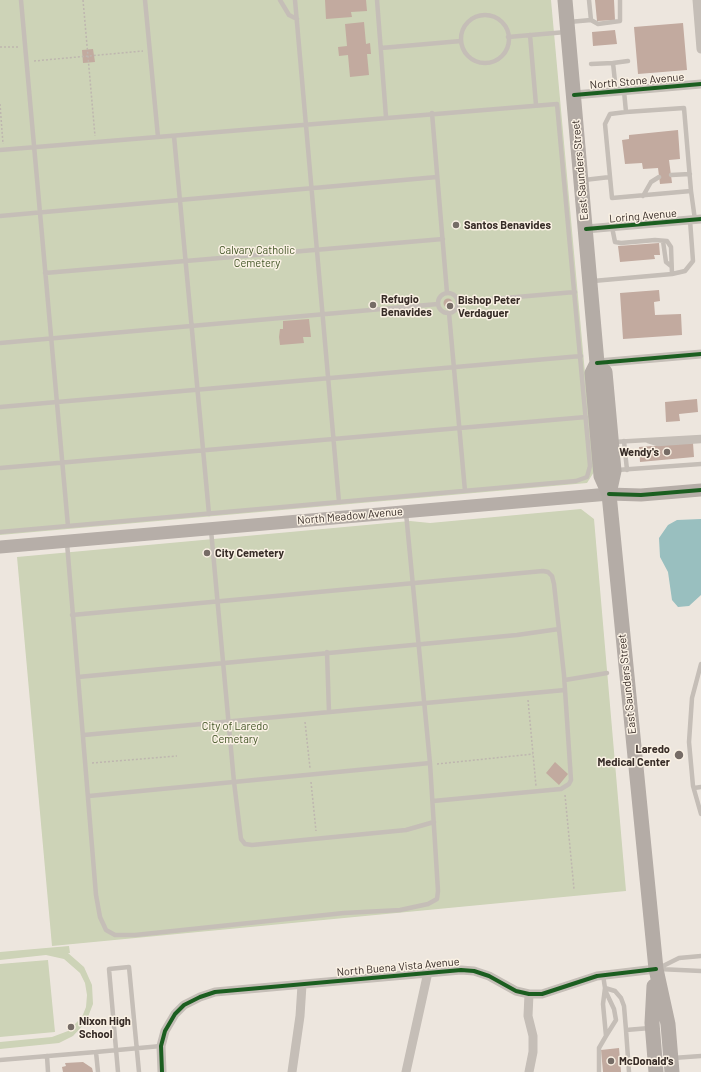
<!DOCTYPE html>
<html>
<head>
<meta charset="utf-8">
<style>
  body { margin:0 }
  canvas { display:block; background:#ede6de }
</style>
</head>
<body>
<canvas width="701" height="1072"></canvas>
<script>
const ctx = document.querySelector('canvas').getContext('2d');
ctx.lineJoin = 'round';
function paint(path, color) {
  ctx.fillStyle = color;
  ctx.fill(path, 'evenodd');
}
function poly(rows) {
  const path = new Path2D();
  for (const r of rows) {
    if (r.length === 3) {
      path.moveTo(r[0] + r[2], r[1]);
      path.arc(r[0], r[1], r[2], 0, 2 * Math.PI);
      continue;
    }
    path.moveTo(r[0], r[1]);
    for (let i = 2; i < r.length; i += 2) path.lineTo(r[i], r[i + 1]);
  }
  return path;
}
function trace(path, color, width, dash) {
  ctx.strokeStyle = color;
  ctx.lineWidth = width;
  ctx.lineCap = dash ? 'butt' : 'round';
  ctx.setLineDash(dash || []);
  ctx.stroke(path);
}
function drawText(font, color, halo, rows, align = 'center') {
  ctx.font = font + ' Barlow,sans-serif';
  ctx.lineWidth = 3;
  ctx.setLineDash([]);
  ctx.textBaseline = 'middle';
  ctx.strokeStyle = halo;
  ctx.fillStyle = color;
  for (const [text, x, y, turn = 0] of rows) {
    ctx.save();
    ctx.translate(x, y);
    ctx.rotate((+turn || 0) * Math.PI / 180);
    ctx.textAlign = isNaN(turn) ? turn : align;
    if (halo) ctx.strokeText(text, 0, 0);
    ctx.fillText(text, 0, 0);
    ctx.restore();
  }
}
paint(poly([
  [0,0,551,0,594,472,587,483,0,535],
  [581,509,594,519,626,891,52,946,17,557,410,521,430,523],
  [69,946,70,953,68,953,84,967,92,985,93,1004,86,1022,73,1036,59,1043,0,1049,0,1042,52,1037,68,1031,82,1017,86,1007,87,995,85,983,80,973,64,959,46,955,0,960,0,952],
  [48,960,55,1032,0,1037,0,964]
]), '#cdd3b7');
paint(poly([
  [701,519,701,595,689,606,678,607,672,600,668,572,660,557,659,538,668,525,677,520]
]), '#99bfbf');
paint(poly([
  [325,0,366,0,367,11,351,12,352,17,326,19],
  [595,0,614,0,615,20,597,21],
  [364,22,366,44,370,43,371,54,367,54,369,75,350,77,348,55,339,56,338,47,347,46,345,24],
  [683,23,687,70,638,74,634,27],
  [615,30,617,44,593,46,592,32],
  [93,49,95,62,83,63,82,50],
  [678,130,680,159,669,160,672,183,660,184,658,168,643,169,642,163,625,164,622,140,629,139,629,135],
  [659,243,660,255,654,255,655,259,620,262,618,246],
  [659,290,660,301,654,302,655,315,681,314,682,335,623,339,620,293],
  [448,303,4.5],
  [309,319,311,337,303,337,304,343,280,345,279,337,280,329,283,329,283,321],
  [697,399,698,412,679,414,680,421,666,422,665,402],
  [693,443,694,457,640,462,639,447],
  [555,762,568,774,559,785,546,773],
  [619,1048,621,1072,603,1072,601,1050],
  [83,1062,92,1068,93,1072,63,1072,62,1067,66,1066,65,1063]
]), '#c2aa9f');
trace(poly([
  [83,0,95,136],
  [0,47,19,47],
  [34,61,143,51],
  [0,104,3,144],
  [528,700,536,786],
  [305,722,310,768],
  [92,763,177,756],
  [437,764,533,754],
  [311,782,316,831],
  [565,795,574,889]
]), '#beb6af', 1.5, [2, 2]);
trace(poly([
  [21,0,68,526],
  [145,0,158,137],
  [280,0,289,15,297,19],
  [295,0,339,502],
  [377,0,386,117],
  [589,0,591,20],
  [485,39,24],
  [569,22,591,20,598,24,620,21,620,0],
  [530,35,536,105],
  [508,37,566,32],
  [381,48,461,41],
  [591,64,613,63],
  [616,91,613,63,628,61],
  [624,91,626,112,684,108,691,191,612,198,605,124,610,114,626,112],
  [432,113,447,293],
  [174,136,209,514],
  [0,150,557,104,590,466,587,477,576,481,0,532],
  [671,175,690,174],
  [584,180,610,177],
  [691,191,695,220],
  [643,196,651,182,659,177],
  [0,216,437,177],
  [612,227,615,242,621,243,655,240,667,241,671,247,672,274],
  [663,241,666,262,671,266],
  [45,273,443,239],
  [593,281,672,274,685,271,693,261,690,220],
  [448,303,10],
  [458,302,575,292],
  [449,313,465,491],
  [0,343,438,304],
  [0,407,581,356],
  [624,441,627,470],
  [648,441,658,444,701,441],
  [613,442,701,437],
  [0,468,586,417],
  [617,470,701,464],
  [211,530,234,782,241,839,245,844,252,845,406,830,434,822],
  [67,543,96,895,100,917,106,930,115,935,135,935,344,913,400,910,428,904,437,899,438,891,430,763,406,513],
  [72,615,543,571,548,572,552,576,554,584,564,675,571,780,569,784,561,789,433,801],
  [327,652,329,712],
  [701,664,692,698,689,742,693,786,701,814],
  [78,677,517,635,559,629],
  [565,680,607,673],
  [84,735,565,690],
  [694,788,701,787],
  [89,796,430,763],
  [659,968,679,958,701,956],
  [659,969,701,971],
  [605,988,615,991,621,998,624,1006,626,1030],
  [605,990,614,1009,616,1020,606,1036],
  [96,1052,161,1046],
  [47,1056,48,1072],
  [673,1058,701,1056],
  [0,1060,96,1052,98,1072],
  [118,1072,109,969,129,967,139,1072],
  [599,1072,599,1048,606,1036,603,1004,605,988,603,975],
  [629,1072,626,1030,650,1028]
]), '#c5beb7', 4.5);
trace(poly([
  [697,0,701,49],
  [574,95,701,84],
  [586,229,701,219],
  [597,363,701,354],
  [529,994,528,1016,533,1036,533,1052,529,1072],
  [162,1072,161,1046,165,1031,175,1014,184,1005,200,997,215,992,461,970,474,971,489,976,516,991,529,994,542,994,597,976,656,969],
  [292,1072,300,1016,302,985],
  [406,1072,428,972]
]), '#c5beb7', 9);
trace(poly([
  [0,547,609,494,641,495,701,490]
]), '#b6aea8', 13);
trace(poly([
  [565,0,597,363,592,373,601,476,609,494,656,969,668,1024,672,1072],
  [597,363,605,372,614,471,609,494],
  [654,986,652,1023,656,1072]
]), '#b4aca6', 15);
trace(poly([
  [574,95,701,84],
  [586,229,701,219],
  [597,363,701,354],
  [609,494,641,495,701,490],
  [162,1072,161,1046,165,1031,175,1014,184,1005,200,997,215,992,461,970,474,971,489,976,516,991,529,994,542,994,597,976,656,969]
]), '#1b5e20', 4);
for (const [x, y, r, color] of [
  [456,225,4,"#766c66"],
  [373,305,4,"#766c66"],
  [450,306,4,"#766c66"],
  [667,452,4,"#766c66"],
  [207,553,4,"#766c66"],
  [679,755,5,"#766c66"],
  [71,1027,4,"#766c66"],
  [611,1061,4,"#766c66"]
]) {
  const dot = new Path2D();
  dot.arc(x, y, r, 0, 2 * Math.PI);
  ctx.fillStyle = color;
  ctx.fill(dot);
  trace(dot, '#faf1e4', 1.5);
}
drawText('11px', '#362b26', '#faf1e4', [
  ["North Stone Avenue",637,81,-5],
  ["East Saunders Street",580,170,-95],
  ["Loring Avenue",643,216,-5],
  ["North Meadow Avenue",350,516,-5],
  ["East Saunders Street",627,684,-96],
  ["North Buena Vista Avenue",398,967,-5]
]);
drawText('bold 11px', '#362b26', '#faf1e4', [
  ["Santos Benavides",464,225],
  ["Refugio",381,299],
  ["Benavides",381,312],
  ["Bishop Peter",458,300],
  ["Verdaguer",458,313],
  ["Wendy's",659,452,"right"],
  ["City Cemetery",215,553],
  ["Laredo",670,749,"right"],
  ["Medical Center",670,762,"right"],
  ["Nixon High",79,1021],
  ["School",79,1034],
  ["McDonald's",619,1061]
], 'left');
drawText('11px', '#445628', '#faf1e4', [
  ["Calvary Catholic",257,250],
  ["Cemetery",257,263],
  ["City of Laredo",235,726],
  ["Cemetary",235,739]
]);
</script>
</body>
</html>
